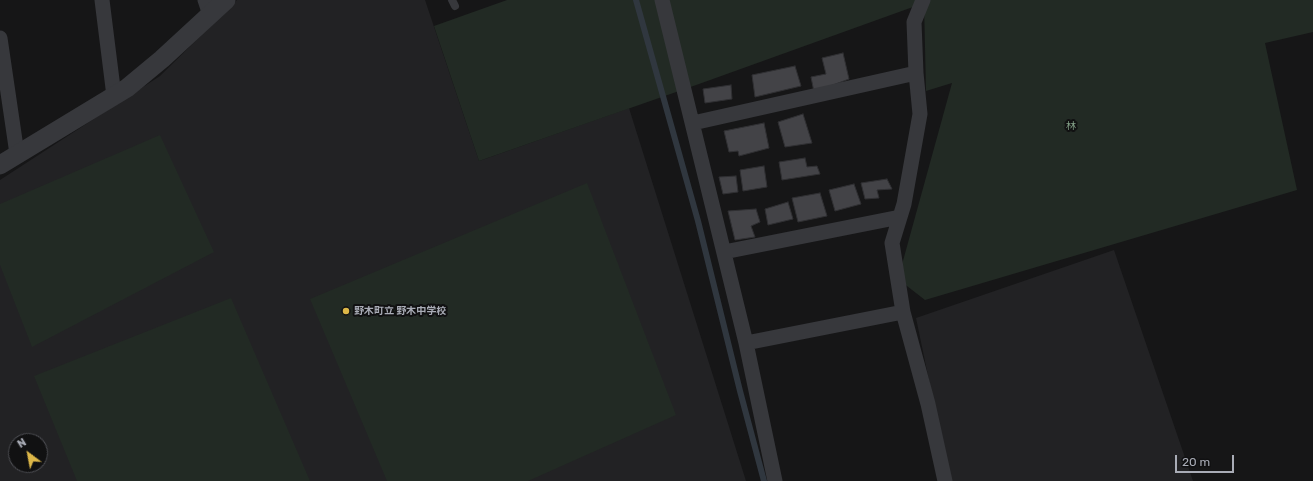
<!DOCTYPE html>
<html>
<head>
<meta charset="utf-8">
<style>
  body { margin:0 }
  #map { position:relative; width:1313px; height:481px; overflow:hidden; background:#161617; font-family:Rubik,sans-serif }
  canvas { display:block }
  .north { position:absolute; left:8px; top:433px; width:40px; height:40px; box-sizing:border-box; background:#111112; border:1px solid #4e4f54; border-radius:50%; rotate:328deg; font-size:11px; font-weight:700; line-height:16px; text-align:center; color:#a9acb6 }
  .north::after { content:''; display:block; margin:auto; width:14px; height:18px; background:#ddb748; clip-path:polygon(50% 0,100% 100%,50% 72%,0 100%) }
  .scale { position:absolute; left:1175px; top:455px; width:59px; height:18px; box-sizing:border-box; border:2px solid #a9acb6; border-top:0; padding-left:5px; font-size:12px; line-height:14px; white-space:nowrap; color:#a9acb6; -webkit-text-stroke:3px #111112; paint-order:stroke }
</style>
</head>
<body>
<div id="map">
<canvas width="1313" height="481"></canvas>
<div class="north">N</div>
<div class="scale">20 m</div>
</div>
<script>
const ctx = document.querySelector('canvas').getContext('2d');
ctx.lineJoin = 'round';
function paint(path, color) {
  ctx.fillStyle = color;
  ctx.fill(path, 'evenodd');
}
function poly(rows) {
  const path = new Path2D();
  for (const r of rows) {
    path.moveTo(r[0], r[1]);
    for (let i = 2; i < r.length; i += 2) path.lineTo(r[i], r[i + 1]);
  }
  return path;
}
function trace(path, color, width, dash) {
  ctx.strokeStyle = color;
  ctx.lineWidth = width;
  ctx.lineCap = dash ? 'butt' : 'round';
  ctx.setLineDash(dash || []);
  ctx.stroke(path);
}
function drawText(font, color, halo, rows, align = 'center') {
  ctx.font = font + ' Rubik,"Noto Sans JP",sans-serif';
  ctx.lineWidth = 4;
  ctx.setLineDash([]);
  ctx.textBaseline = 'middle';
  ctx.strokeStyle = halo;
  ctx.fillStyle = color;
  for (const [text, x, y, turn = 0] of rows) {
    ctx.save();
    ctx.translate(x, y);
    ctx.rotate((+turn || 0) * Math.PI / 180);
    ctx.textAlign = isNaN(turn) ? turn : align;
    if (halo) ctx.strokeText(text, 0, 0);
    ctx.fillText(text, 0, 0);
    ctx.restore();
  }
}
paint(poly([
  [237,0,425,0,479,161,629,108,746,481,0,481,0,180,160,76],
  [16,441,40,441,40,465,16,465],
  [1114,250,1193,481,950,481,916,318]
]), '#222224');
paint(poly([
  [507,0,1313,0,1313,32,1265,43,1297,190,925,300,898,279,952,83,926,91,924,3,699,84,479,161,434,26],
  [160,135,214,252,32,347,0,265,0,204],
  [587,183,676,415,528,481,387,481,310,299],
  [231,298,310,481,77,481,34,376]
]), '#222a24');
trace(poly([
  [636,0,698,221,740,391,764,481]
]), '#30373f', 6);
const building = poly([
  [843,53,849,79,814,92,811,77,826,74,822,58,843,53],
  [795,66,801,86,755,97,752,75,795,66],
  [731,85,732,99,705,103,703,89,731,85],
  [803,114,812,143,785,147,778,122,803,114],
  [764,123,769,148,739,156,738,151,729,152,724,131,764,123],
  [805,158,807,167,817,166,820,174,782,180,779,162,805,158],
  [764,166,767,187,743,191,740,170,764,166],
  [736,176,738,192,723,194,719,177,736,176],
  [887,179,892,189,877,190,879,198,865,199,861,183,887,179],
  [854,184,861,204,835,211,829,190,854,184],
  [820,193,827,216,798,222,792,198,820,193],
  [788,202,793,219,768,225,765,209,788,202],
  [756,209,760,222,751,226,755,237,735,240,728,211,756,209]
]);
paint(building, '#434347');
trace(building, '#303033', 1);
trace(poly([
  [452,0,455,6]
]), '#37383c', 8);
trace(poly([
  [102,0,114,96],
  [205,0,210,15],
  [662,0,746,343,775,481],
  [0,38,17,154],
  [693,123,916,73],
  [724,252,900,217],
  [903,312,892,243,904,204,920,114,916,73,914,22,923,0],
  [746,343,903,312,928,404,945,481]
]), '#37383c', 15);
trace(poly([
  [0,165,127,88,162,59,226,0]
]), '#37383c', 19);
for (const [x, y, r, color] of [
  [346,311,4,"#ddb748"]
]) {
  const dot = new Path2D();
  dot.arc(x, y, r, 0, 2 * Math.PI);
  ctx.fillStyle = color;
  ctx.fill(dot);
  trace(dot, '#111112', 1.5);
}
drawText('10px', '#829f86', '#111112', [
  ["林",1071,126]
]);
drawText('bold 10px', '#a9acb6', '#111112', [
  ["野木町立 野木中学校",354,311]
], 'left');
</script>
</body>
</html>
